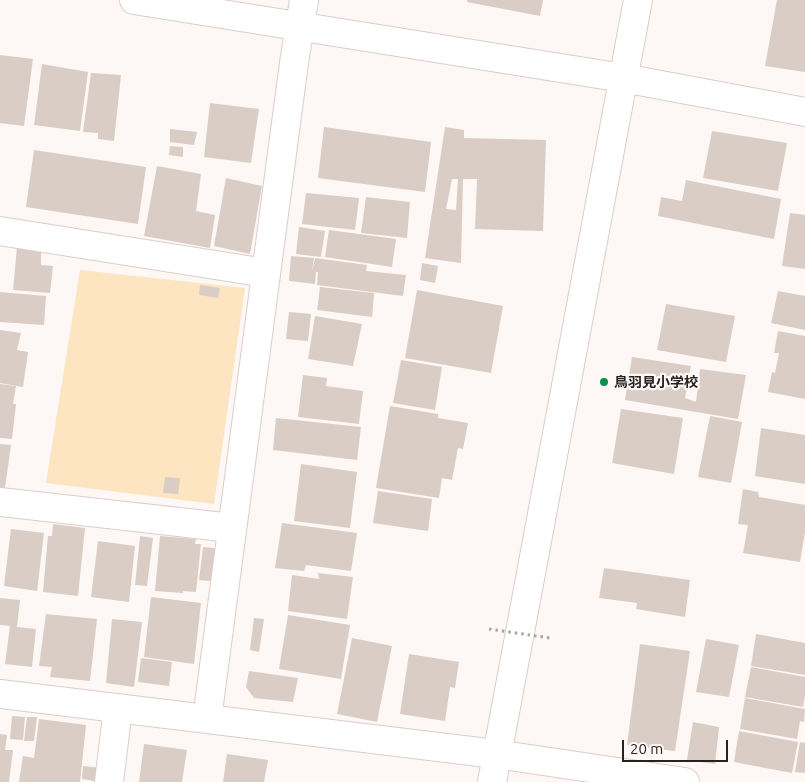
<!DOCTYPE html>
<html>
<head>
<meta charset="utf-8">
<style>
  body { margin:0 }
  #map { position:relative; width:805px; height:782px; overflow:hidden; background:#fdf7f5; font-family:Ubuntu,sans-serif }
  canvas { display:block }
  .scale { position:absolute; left:622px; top:740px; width:106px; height:22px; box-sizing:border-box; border:2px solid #272220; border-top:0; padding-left:6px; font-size:15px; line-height:18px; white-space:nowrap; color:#272220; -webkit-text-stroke:4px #fdf7f5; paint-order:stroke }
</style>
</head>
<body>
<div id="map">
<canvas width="805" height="782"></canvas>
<div class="scale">20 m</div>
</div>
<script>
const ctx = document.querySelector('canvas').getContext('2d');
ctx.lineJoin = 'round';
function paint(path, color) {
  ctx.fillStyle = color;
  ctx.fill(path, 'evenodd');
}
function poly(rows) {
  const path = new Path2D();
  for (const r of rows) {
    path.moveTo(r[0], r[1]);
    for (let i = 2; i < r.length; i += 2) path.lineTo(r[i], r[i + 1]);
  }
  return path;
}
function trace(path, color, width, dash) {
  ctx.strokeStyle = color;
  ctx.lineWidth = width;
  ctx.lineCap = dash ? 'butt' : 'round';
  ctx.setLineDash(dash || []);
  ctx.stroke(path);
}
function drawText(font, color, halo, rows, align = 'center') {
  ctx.font = font + ' Ubuntu,"Noto Sans JP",sans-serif';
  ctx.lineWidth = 4.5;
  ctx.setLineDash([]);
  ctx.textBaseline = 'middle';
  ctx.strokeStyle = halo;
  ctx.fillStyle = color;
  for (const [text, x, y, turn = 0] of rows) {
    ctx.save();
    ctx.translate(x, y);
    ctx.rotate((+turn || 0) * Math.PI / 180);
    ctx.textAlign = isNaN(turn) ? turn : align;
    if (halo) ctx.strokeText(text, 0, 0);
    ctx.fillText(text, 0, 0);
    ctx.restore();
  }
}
paint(poly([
  [80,270,245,288,214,504,46,483]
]), '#fce5c0');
paint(poly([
  [467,0,543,0,540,16,467,2],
  [777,0,805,0,805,72,765,66],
  [0,55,33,59,24,126,0,123],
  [42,64,88,72,80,131,34,125],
  [91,73,121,75,114,141,98,139,98,133,83,132],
  [210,103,259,109,251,163,204,157],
  [324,127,431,142,425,192,318,178],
  [445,127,464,130,464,138,546,140,543,231,475,229,477,179,463,179,461,263,425,258],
  [452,179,458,179,456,210,446,209],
  [170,129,197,132,194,145,170,142],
  [712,131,787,143,778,191,703,178],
  [170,146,183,147,183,157,169,155],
  [34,150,146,167,138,224,26,207],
  [157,166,201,174,196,211,215,215,210,248,144,236],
  [226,178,262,186,250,254,214,246],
  [686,180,781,199,774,239,658,216,661,197,682,201],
  [306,193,359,198,355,230,302,224],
  [366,197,410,202,407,238,361,233],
  [790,213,805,215,805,269,782,266],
  [299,227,325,231,321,257,296,254],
  [329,230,396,239,392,267,325,257],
  [17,247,41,248,41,265,53,266,50,293,13,290],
  [291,256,314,258,312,272,315,258,367,265,366,271,406,275,403,296,317,285,318,272,316,272,315,284,289,281],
  [422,263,438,266,435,283,420,280],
  [200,285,220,288,218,298,199,295],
  [320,287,374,293,372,317,317,310],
  [417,290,503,306,491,373,405,358],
  [778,291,805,296,805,330,771,323],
  [0,292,46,296,44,325,0,322],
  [666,304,735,316,726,362,657,350],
  [289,312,311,314,308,341,286,339],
  [315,316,362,324,353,366,308,359],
  [0,330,21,333,17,350,28,352,23,387,0,383],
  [778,331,805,336,805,399,768,392,772,372,775,373,779,353,774,353],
  [632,357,691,366,685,398,696,402,700,369,746,375,738,419,625,400],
  [401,360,442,367,435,410,393,403],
  [303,375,327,378,326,386,363,391,359,424,298,417],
  [0,384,16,386,13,404,16,404,12,439,0,438],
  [390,406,438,414,438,418,468,423,463,449,458,448,452,480,442,478,439,498,376,488],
  [621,409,683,418,674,474,612,463],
  [710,416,742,422,731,483,698,477],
  [276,418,361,427,357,460,273,450],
  [761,428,805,435,805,484,755,476],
  [0,444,11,445,5,488,0,487],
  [301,464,357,472,350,528,294,521],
  [165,477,180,478,178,494,163,493],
  [743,489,758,492,759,497,805,505,805,532,800,562,743,553,748,525,738,524],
  [378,491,432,499,428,531,373,523],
  [282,523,357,533,351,571,306,565,304,571,275,568],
  [53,524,85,528,78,596,43,592,48,536,52,536],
  [11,529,44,533,37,591,4,586],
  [140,536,153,538,147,586,135,585],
  [160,536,196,539,195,544,201,544,196,592,183,591,183,593,155,591],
  [98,541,135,546,129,602,91,597],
  [203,547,222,549,219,582,199,580],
  [604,568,690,580,685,617,636,609,637,603,599,598],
  [318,573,353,577,347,619,288,611,292,575,319,579],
  [151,597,201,603,194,664,144,657],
  [0,598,20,600,17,627,36,629,32,667,5,664,10,626,0,625],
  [46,614,97,619,90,681,50,677,52,667,39,666],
  [288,615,350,625,341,679,279,669],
  [254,618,264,619,259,652,250,650],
  [112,619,142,622,134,687,106,683],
  [756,634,805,643,805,675,751,666],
  [352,638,392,646,377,722,337,714],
  [706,639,739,645,729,697,696,692],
  [640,644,690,651,675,751,627,745],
  [409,654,459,662,455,688,450,687,445,721,400,714],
  [141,658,172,662,169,686,138,682],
  [751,667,805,677,805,695,803,707,745,697],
  [249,671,298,678,293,702,254,698,246,687],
  [745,698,805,709,804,722,800,721,797,739,740,729],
  [12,716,25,717,23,740,10,739],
  [27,717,37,717,34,741,24,741],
  [39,719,86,725,80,782,19,782,23,756,34,758],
  [693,722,719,727,715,764,687,760],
  [739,731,798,742,792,773,734,762],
  [0,734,7,735,5,750,13,750,9,782,0,782],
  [800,742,805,743,805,773,795,772],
  [144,744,187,750,182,782,139,782],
  [227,754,268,760,264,782,223,782],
  [83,766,102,768,101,782,82,779]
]), '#dacdc5');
const minor = poly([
  [134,0,623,78,805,112],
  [0,231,266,273],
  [0,502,232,528],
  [0,694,496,754,685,782],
  [207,719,294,63,304,0],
  [109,782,118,708],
  [492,782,638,0]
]);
trace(minor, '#dccdca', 30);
trace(minor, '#fff', 28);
trace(poly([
  [489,629,550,638]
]), '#a9a4a2', 3, [2.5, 4]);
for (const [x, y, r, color] of [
  [604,382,5,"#0f8e4a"]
]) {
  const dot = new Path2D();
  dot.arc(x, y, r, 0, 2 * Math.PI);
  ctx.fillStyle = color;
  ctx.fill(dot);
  trace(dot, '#fdf7f5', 2);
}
drawText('bold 14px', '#272220', '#fdf7f5', [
  ["鳥羽見小学校",614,382]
], 'left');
</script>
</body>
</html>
